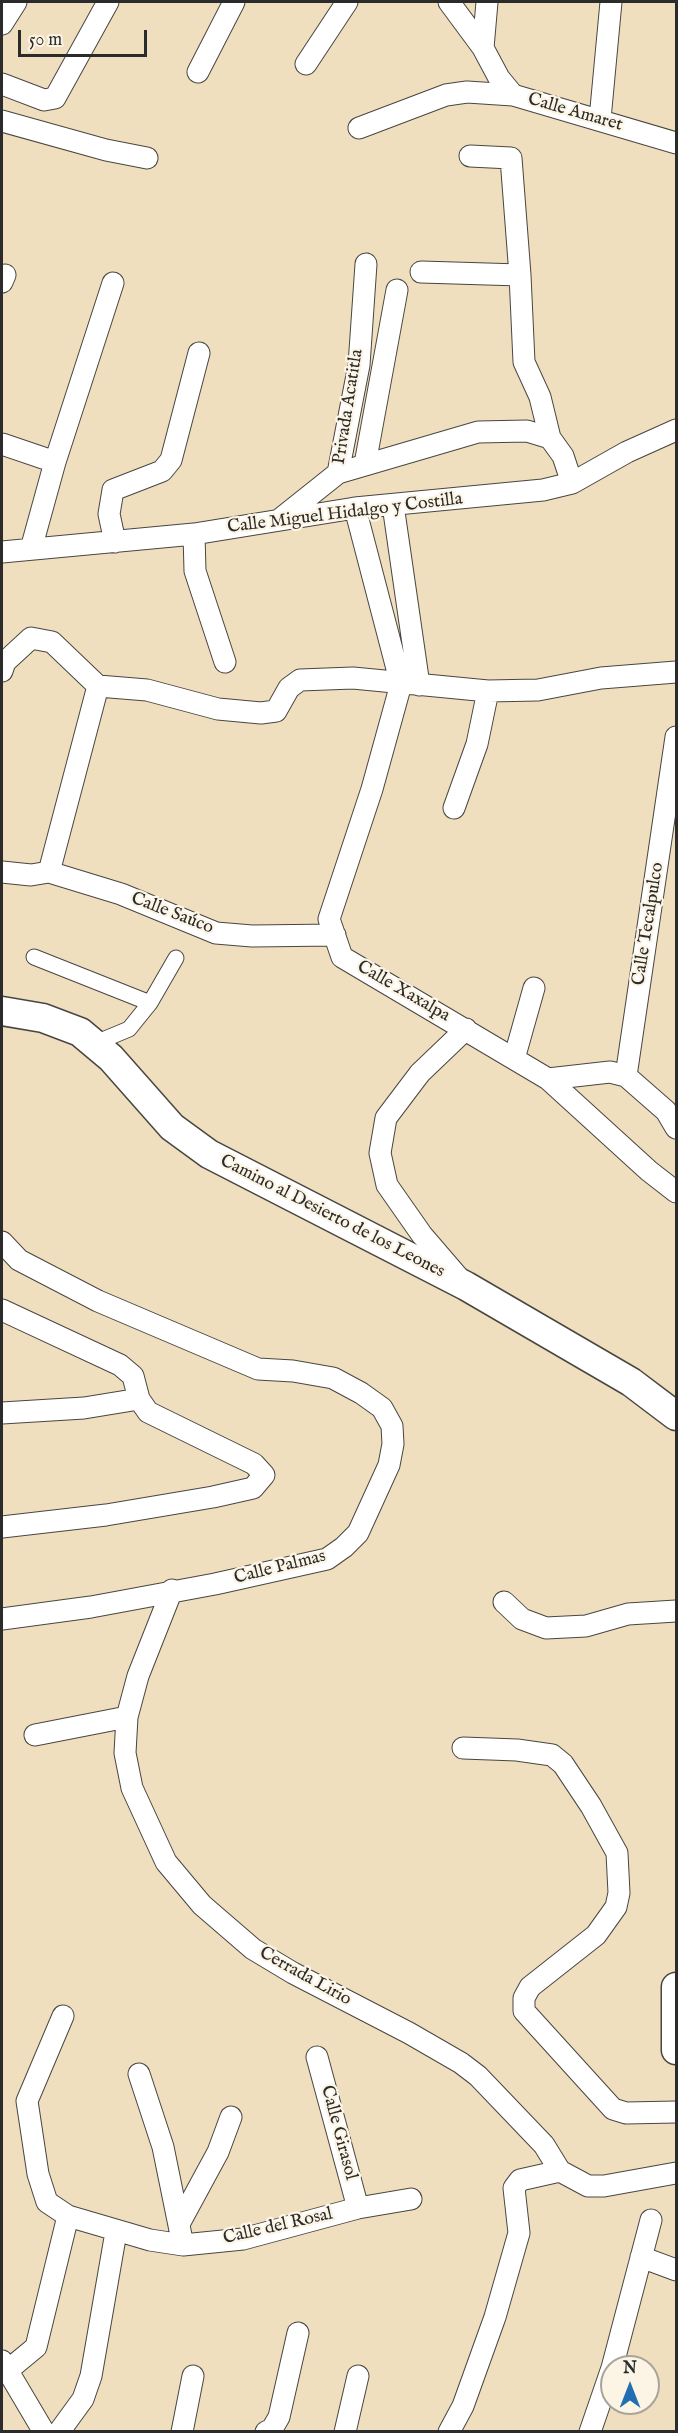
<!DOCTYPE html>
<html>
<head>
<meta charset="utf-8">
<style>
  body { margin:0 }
  #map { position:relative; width:678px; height:2433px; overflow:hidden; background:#f0dfbe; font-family:"IM FELL English",serif }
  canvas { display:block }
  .frame { position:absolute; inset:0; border:3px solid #2b2b2b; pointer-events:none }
  .north { position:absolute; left:600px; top:2355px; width:60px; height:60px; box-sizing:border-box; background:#fcf5e5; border:2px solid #a8a49b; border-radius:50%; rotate:0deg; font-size:16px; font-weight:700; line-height:24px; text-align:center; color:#2b2b2b }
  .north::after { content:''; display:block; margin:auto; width:21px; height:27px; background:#1f6fb2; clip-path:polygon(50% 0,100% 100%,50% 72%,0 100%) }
  .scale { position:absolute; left:18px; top:30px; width:129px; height:27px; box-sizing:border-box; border:3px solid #2b2b2b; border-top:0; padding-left:8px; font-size:18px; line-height:21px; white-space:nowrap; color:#2b2b2b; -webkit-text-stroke:4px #fcf5e5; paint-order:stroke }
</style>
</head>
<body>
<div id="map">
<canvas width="678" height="2433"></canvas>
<div class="frame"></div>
<div class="north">N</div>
<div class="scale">50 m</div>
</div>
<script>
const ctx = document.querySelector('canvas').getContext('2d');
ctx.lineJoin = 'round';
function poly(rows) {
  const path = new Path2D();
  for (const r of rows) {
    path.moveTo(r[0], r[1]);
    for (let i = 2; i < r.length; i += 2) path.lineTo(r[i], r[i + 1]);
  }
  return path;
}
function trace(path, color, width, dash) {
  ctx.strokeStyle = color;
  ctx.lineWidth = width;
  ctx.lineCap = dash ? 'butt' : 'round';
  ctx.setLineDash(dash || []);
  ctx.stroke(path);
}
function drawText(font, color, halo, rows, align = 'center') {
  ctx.font = font + ' "IM FELL English",serif';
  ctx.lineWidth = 4.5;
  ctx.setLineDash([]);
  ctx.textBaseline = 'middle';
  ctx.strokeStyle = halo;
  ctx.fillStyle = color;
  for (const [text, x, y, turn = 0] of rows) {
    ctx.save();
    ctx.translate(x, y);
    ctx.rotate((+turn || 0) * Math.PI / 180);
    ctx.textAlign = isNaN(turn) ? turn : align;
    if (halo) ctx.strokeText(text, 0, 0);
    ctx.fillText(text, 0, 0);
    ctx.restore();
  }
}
const pedestrian = poly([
  [34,957,150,1003],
  [93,1044,129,1029,150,1003,176,958]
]);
const minor = poly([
  [449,2,483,48,499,78,513,95,676,143],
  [2,24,16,2],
  [483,48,487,2],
  [306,64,347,2],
  [198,72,234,2],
  [2,84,44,100,55,98,108,2],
  [600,119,611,2],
  [2,121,106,150,147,158],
  [359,128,446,95,467,92,513,95],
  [470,156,511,158,520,275],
  [421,272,520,275,524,362,540,397,550,438],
  [2,282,5,275],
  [2,444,55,462],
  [365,464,397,290],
  [338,473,478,432,527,431,550,438,563,456,572,483],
  [393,505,419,685],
  [355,508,401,684,372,789,329,919,342,957,548,1079,649,1171,676,1192],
  [279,520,338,473,359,365,366,264],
  [194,534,195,571,225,662],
  [115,542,109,514,113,490,162,471,171,460,199,353],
  [31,549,55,462,113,283],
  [2,552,194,534,355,508,543,490,572,483,627,452,676,430],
  [2,671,5,662,31,638,52,642,98,686,147,690,218,709,261,713,276,711,289,688,300,680,353,678,488,691,538,690,601,678,676,672],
  [454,808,477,744,488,691],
  [2,872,31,875,49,872,121,894,216,933,252,936,335,935],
  [49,872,98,686],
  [514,1059,534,988],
  [626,1076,676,737],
  [548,1079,610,1072,626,1076,666,1111,676,1128],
  [2,1242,19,1260,98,1301,258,1369,293,1371,333,1378,361,1393,382,1408,392,1426,393,1444,389,1465,358,1533,344,1547,327,1559,215,1584,91,1607,2,1619],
  [459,1278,422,1235,387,1185,380,1153,386,1118,420,1073,466,1029],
  [2,1310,120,1365,133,1376,139,1399,148,1412,254,1464,264,1475,253,1488,213,1497,106,1515,2,1527],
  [2,1413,84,1408,139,1399],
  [172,1590,138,1676,127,1717,125,1753,132,1788,166,1862,202,1905,253,1949,293,1973,409,2033,461,2063,478,2076,544,2145,560,2171],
  [504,1602,522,1619,546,1628,586,1626,628,1614,676,1611],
  [35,1735,127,1717],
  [463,1748,517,1750,552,1755,563,1764,591,1806,617,1853,619,1893,616,1907,596,1935,530,1987,524,1998,524,2011,613,2109,626,2113,676,2112],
  [63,2016,27,2101,38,2174,47,2202,68,2216],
  [317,2057,358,2208],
  [139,2074,163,2147,183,2245],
  [179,2224,218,2152,231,2117],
  [641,2257,676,2270],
  [2,2361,44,2432],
  [7,2371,36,2347,68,2216,150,2240,183,2245,243,2239,358,2208,411,2199],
  [59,2432,83,2399,91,2376,116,2232],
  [182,2432,193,2376],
  [266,2432,272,2429,279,2417,298,2333],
  [345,2432,358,2376],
  [449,2432,463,2406,495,2317,519,2233,514,2188,520,2180,560,2171,588,2186,604,2186,676,2173],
  [590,2432,612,2368,651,2220]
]);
const secondary = poly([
  [2,1011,43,1018,80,1032,111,1058,172,1127,209,1154,466,1286,631,1382,676,1416],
  [676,1987,676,2050]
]);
trace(pedestrian, '#494641', 17);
trace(minor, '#494641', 23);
trace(secondary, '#494641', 31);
trace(pedestrian, '#fff', 15);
trace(minor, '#fff', 21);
trace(secondary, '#fff', 28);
drawText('18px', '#2b2b2b', '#fcf5e5', [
  ["Calle Amaret",575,113,16],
  ["Privada Acatitla",349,407,-81],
  ["Calle Miguel Hidalgo y Costilla",345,514,-7],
  ["Calle Saúco",172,914,21],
  ["Calle Tecalpulco",649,924,-81],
  ["Calle Xaxalpa",403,992,30],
  ["Camino al Desierto de los Leones",332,1217,27],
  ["Calle Palmas",280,1568,-14],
  ["Cerrada Lirio",305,1977,29],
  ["Calle Girasol",338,2133,75],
  ["Calle del Rosal",278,2227,-13]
]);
</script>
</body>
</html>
